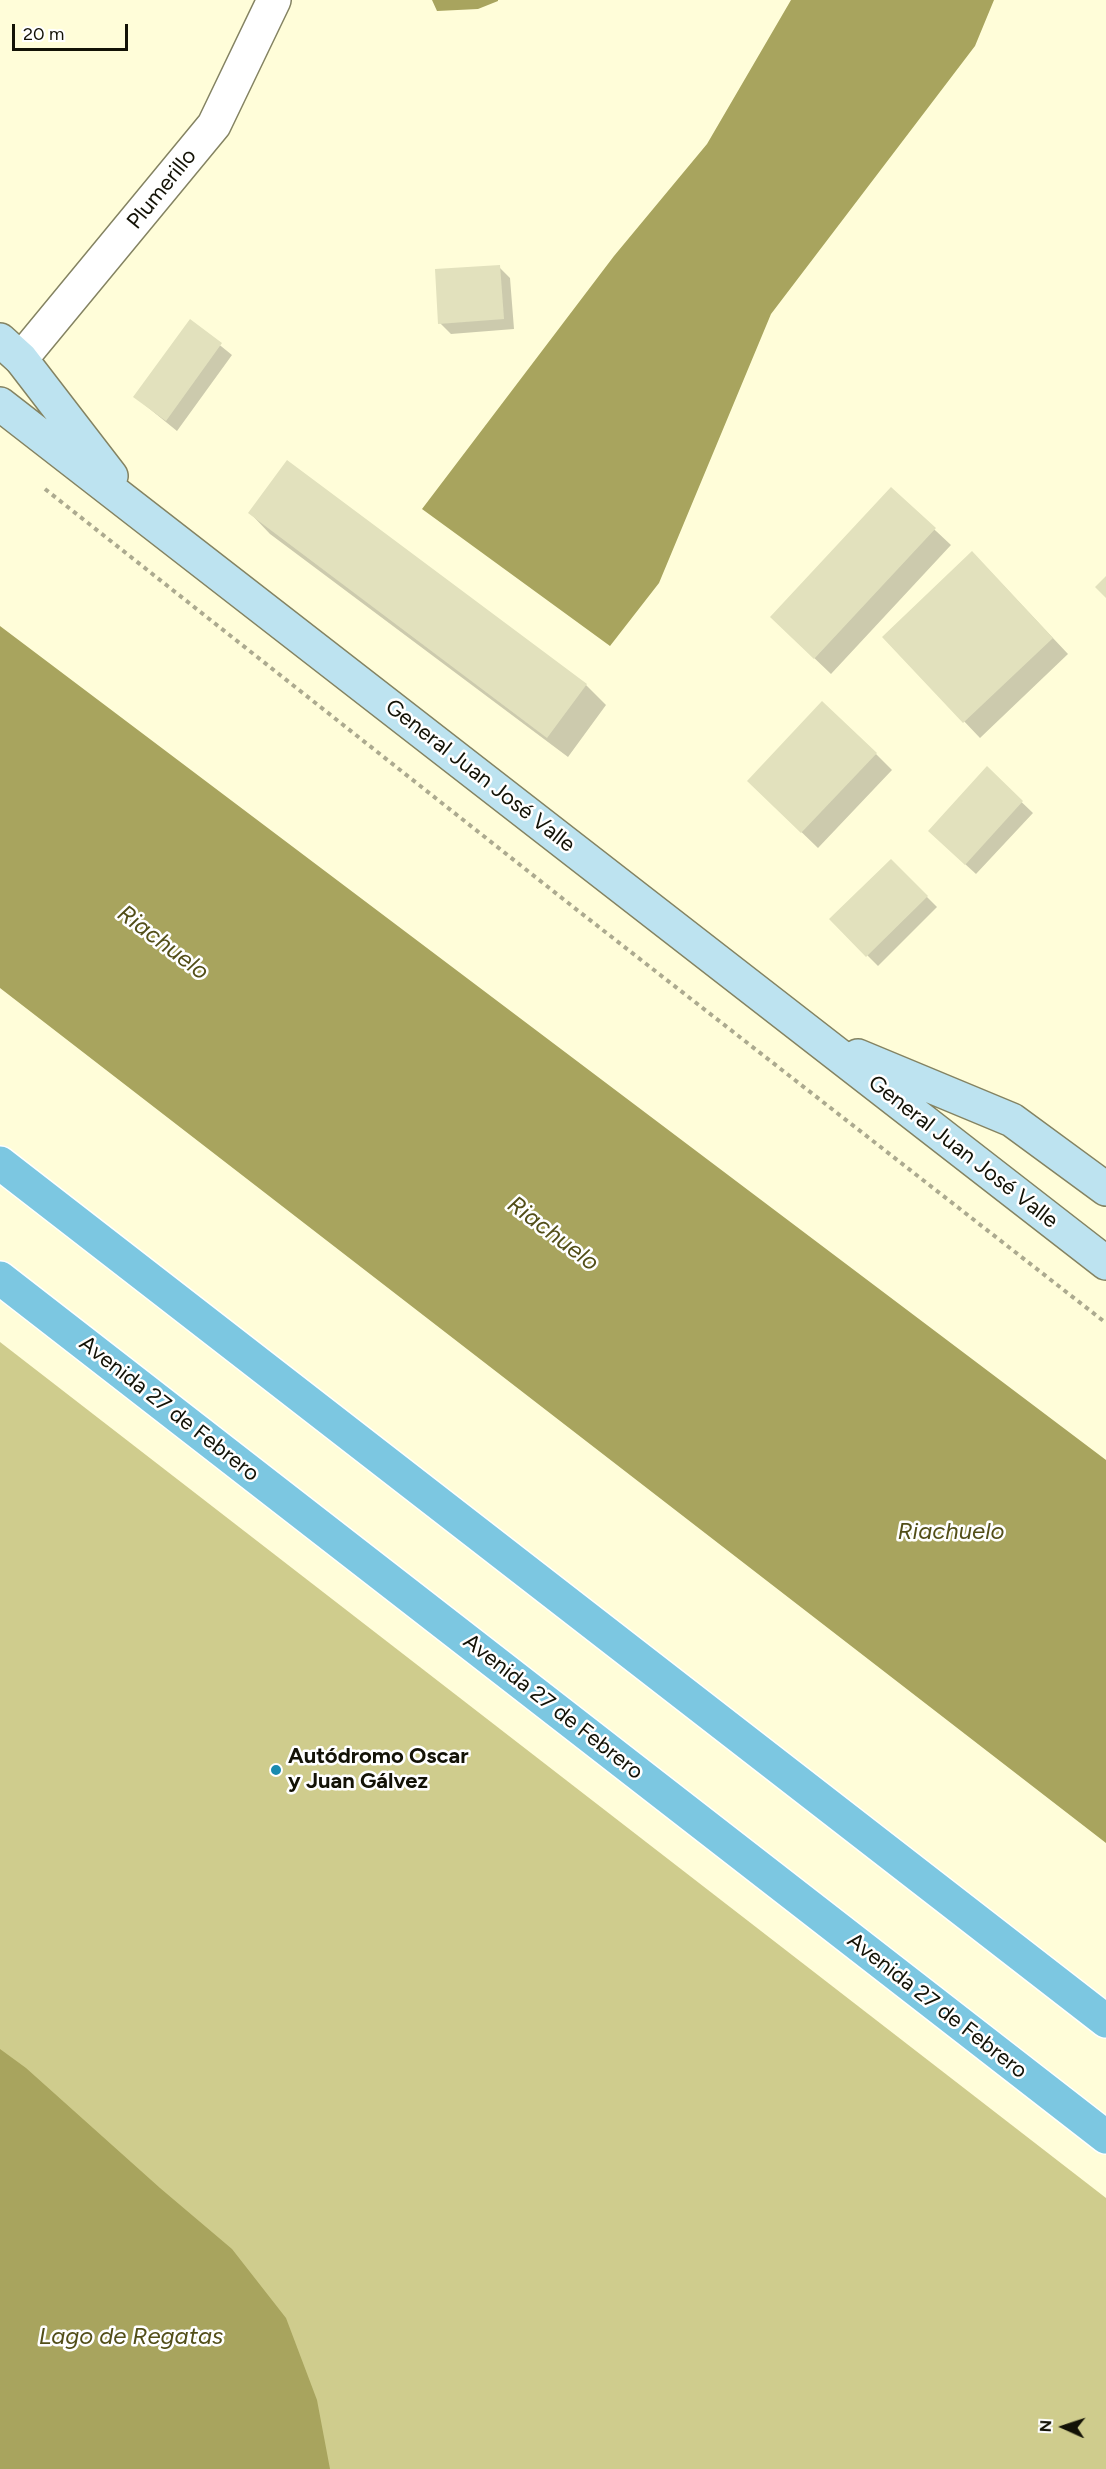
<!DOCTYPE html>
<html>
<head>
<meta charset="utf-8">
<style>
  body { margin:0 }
  #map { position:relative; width:1106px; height:2469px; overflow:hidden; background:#fffdd9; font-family:Figtree,sans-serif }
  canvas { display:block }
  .north { position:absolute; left:1034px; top:2397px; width:60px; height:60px; -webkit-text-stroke:4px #fff; paint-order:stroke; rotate:273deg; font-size:16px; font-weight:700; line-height:24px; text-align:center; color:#131206 }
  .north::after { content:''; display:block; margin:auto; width:21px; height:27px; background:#131206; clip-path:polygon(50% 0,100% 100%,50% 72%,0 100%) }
  .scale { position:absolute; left:12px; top:24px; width:116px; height:27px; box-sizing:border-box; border:3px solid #131206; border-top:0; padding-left:8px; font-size:18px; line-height:21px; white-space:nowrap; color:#131206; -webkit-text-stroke:4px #fff; paint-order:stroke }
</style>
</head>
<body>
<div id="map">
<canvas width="1106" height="2469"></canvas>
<div class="north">N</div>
<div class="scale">20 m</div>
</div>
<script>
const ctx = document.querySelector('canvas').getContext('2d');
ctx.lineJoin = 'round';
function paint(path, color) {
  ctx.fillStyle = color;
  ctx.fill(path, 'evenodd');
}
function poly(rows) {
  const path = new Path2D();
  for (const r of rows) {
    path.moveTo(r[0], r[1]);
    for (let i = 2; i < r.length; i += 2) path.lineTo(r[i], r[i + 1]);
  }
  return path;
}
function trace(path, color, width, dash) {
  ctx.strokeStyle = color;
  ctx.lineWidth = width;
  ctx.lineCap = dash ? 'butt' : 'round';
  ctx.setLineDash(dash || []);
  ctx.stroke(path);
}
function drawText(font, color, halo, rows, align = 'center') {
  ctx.font = font + ' Figtree,sans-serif';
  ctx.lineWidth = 5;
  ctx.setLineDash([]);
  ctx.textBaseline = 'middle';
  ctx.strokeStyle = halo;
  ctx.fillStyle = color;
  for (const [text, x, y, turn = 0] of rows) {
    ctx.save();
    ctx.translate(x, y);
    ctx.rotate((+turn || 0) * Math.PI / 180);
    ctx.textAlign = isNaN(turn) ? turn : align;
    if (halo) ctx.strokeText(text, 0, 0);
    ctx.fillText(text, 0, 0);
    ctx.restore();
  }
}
paint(poly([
  [0,1342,1106,2198,1106,2469,0,2469]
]), '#cfcc8d');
paint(poly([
  [432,0,498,0,498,1,478,9,437,11],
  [791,0,994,0,975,46,771,314,659,583,610,646,422,509,614,256,707,144],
  [0,626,1106,1460,1106,1843,0,988],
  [0,2049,26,2068,160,2188,232,2249,286,2318,317,2400,330,2469,0,2469]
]), '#a8a45e');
paint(poly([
  [499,267,510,278,514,329,451,334,440,323],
  [190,321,232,355,177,431,135,397],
  [891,489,951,545,831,674,788,633],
  [250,513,586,685,606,705,568,757,270,534],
  [988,569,1068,654,980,738,884,637],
  [876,754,892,770,818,848,765,797],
  [987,769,1033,813,976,874,941,842],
  [891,861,937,907,878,966,831,919]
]), '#0003');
paint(poly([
  [500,265,504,319,438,324,435,269],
  [190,319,222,343,166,421,133,397],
  [287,460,587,684,547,738,248,513],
  [891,487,936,528,814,659,770,617],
  [972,551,1053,638,963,723,882,637],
  [1106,576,1106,598,1095,587],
  [822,701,877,753,801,833,747,781],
  [987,766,1023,801,965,865,928,831],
  [891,859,928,896,866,957,829,919]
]), '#e2e1bd');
const street = poly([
  [21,359,214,125,274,0]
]);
const secondary = poly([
  [0,340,21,359,111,476],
  [0,404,1106,1263],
  [858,1056,1012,1120,1106,1189]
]);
const primary = poly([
  [0,1163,1106,2021],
  [0,1278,1106,2137]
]);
trace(street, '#848362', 36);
trace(secondary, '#848362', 36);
trace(primary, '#fff', 36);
trace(poly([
  [45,489,572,906,1106,1323]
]), '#acaa8f', 4, [4.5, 4.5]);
trace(street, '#fff', 33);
trace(secondary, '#bde3f0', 33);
trace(primary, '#7cc7e1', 33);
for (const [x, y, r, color] of [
  [276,1770,6,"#188aaf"]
]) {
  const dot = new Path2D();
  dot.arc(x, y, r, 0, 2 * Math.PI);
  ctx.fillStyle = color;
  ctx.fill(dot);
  trace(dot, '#fff', 2);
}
drawText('22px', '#131206', '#fff', [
  ["Plumerillo",162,189,-51],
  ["General Juan José Valle",480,776,38],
  ["General Juan José Valle",963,1152,38],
  ["Avenida 27 de Febrero",169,1409,38],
  ["Avenida 27 de Febrero",553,1707,38],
  ["Avenida 27 de Febrero",937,2006,38]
]);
drawText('bold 22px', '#131206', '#fff', [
  ["Autódromo Oscar",288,1757],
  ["y Juan Gálvez",288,1782]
], 'left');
drawText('italic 24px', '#524e18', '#fff', [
  ["Riachuelo",163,943,37],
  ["Riachuelo",553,1234,37],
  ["Riachuelo",951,1532],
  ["Lago de Regatas",131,2337]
]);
</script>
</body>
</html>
